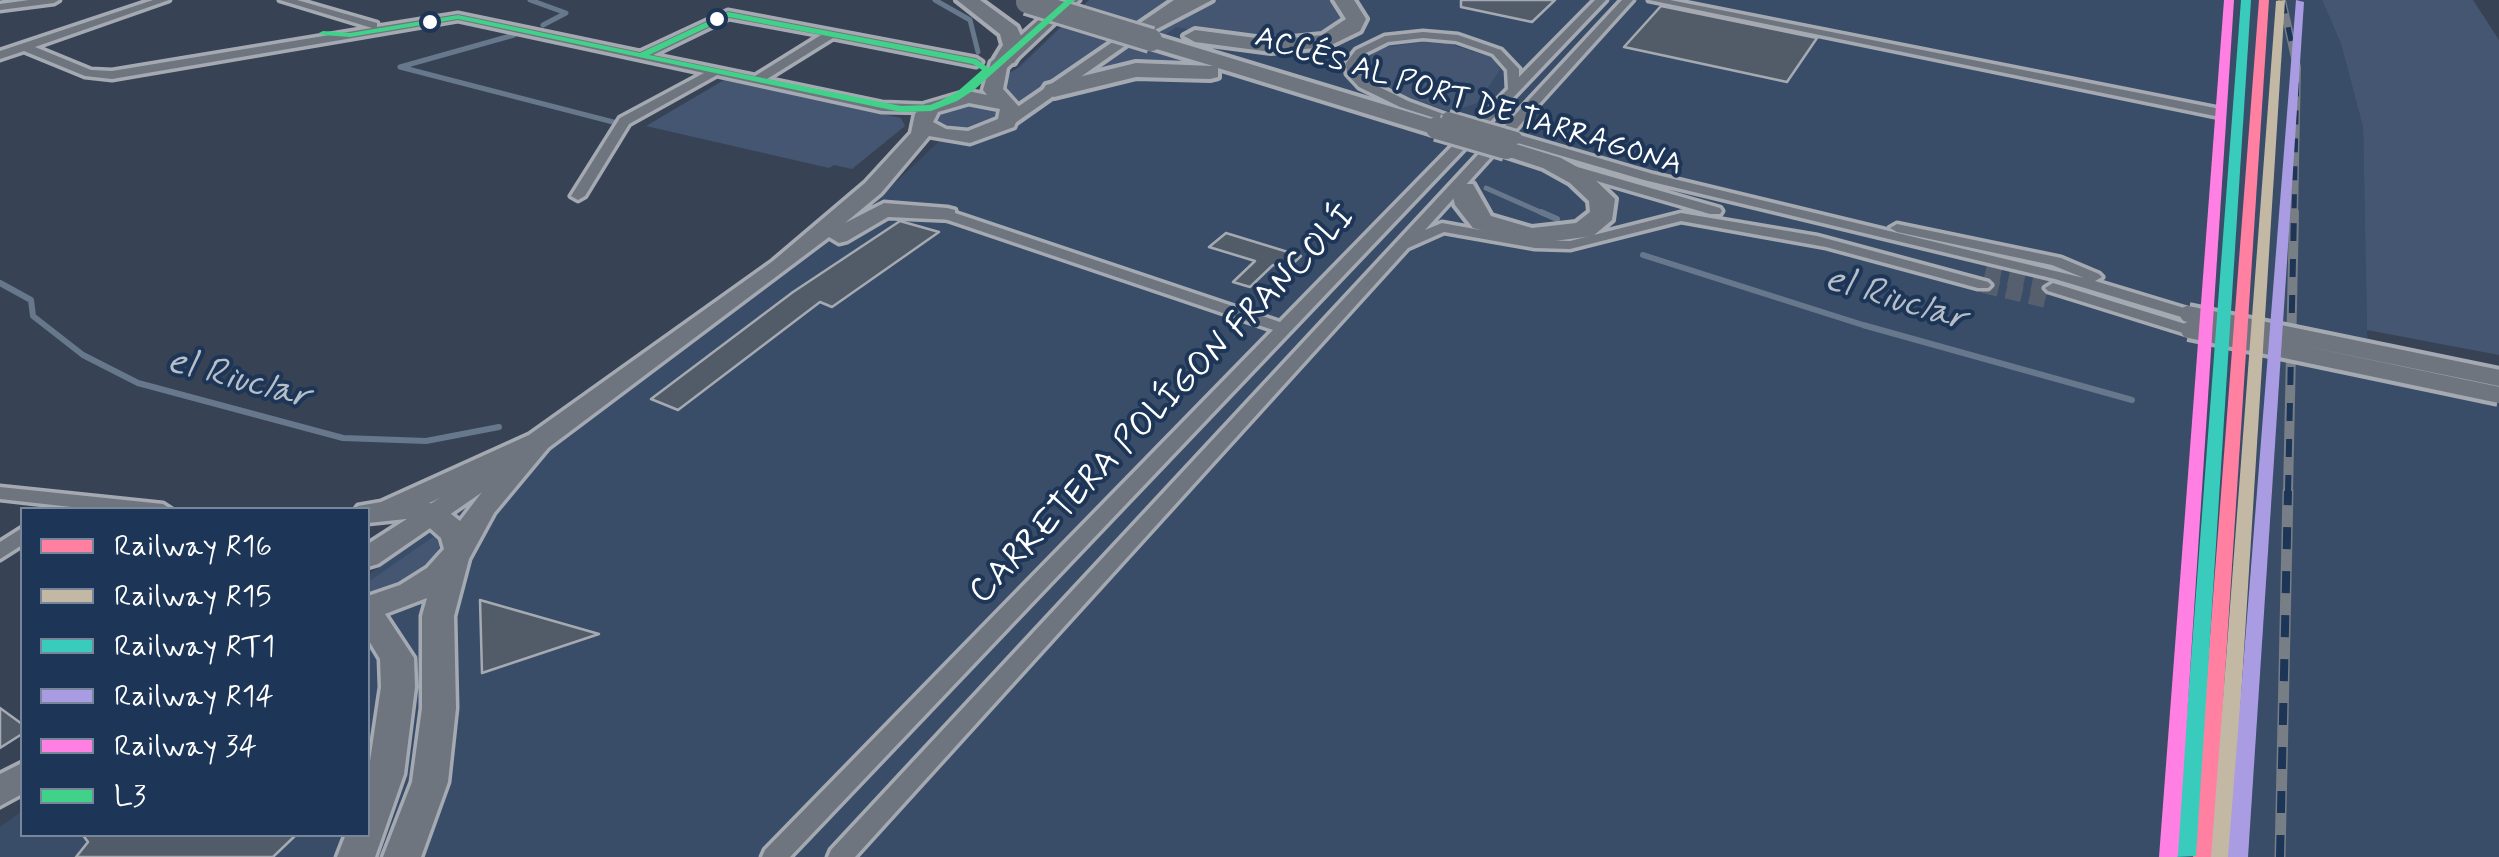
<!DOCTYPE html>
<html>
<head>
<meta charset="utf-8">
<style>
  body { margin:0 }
  #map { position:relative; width:2499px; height:857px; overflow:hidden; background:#374354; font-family:Mynerve,sans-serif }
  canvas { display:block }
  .legend { position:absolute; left:20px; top:507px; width:350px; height:330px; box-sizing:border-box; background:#1d3557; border:2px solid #77869a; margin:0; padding:12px 18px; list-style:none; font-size:30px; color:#fff }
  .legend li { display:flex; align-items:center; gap:20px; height:50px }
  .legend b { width:50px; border:2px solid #77869a }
</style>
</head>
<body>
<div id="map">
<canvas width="2499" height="857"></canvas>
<ul class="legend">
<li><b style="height:12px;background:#ff80a1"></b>Railway R16</li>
<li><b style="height:12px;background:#c2b8a3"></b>Railway R15</li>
<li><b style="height:12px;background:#39ccbd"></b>Railway RT1</li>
<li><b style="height:12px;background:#a99ce2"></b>Railway R14</li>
<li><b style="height:12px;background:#ff80e2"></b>Railway 34</li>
<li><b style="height:12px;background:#40d288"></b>L3</li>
</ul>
</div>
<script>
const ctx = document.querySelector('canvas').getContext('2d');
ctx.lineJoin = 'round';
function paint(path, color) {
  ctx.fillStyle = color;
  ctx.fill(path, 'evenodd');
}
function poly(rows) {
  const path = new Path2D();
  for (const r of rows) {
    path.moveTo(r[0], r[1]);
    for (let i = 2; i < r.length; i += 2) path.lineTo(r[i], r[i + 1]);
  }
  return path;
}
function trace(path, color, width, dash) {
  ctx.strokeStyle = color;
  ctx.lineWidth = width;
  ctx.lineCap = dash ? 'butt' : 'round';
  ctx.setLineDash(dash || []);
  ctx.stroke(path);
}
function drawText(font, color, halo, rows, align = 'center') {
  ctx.font = font + ' Mynerve,sans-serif';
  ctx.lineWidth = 8;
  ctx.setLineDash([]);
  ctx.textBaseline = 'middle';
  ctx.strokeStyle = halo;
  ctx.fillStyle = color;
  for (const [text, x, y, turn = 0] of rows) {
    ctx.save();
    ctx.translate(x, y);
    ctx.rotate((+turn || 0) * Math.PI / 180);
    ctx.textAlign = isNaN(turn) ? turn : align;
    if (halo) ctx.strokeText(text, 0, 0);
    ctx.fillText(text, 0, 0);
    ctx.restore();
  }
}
paint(poly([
  [1089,0,2322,0,2341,44,2363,127,2368,378,2499,405,2499,857,0,857,0,827,22,811,22,834,368,834,368,575,467,507,879,198]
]), '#394d69');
paint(poly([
  [1089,0,1173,0,1020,105,1006,95,1001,91,1003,76,1020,67],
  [1218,0,1330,0,1346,16,1344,25,1320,38,1270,43,1176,27,1151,45,1227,70,1146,65,1089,75,1165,23],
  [2322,0,2473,0,2499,40,2499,355,2367,330,2363,127,2341,44],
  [1437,40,1494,58,1500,70,1477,103,1451,112,1389,90,1368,72,1367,60,1379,48],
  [724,80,901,118,905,126,852,169,834,165,829,168,646,126],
  [969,102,995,108,999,116,963,131,944,129,935,121,940,111],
  [436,535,440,544,436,557,422,573,397,589,368,597,368,582]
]), '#445671');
trace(poly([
  [530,0,566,13,543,25],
  [935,0,970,20,978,52],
  [514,35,400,67,617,123],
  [1486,188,1547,215]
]), '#68788c', 5);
trace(poly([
  [1541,212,1557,219],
  [1643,255,1863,325,2132,400],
  [0,283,31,300,33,316,83,355,138,383,343,438,426,441,499,427]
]), '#68788c', 6);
const building = poly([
  [1461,0,1555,0,1532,22,1461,7,1461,0],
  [1661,6,1671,8,1817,38,1787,82,1624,47,1661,6],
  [900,221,939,232,832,307,820,302,678,410,651,399,793,292,900,221],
  [1226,233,1301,256,1287,269,1273,265,1250,287,1233,282,1255,261,1209,247,1226,233],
  [480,600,599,634,482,673,480,600],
  [0,708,22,724,22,734,0,748,0,708],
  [82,834,297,834,273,857,76,857,88,842,82,834]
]);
paint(building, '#525b68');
trace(building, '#a5aab2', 2.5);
trace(poly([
  [1985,273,2053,288],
  [1983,285,2051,301]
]), '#555f6e', 16, [16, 8]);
const minor = poly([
  [29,0,59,0,54,3,0,10,0,4,29,0],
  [153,0,169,0,35,47,91,70,112,71,372,28,280,0,297,0,377,23,377,27,458,14,640,52,728,11,976,58,982,62,976,66,833,38,767,79,882,103,935,105,937,108,931,112,882,111,717,75,629,124,585,196,578,200,571,196,620,118,704,73,458,20,112,79,85,76,24,51,0,59,0,51,153,0],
  [729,18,821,35,755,76,653,55,729,18],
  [1595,0,1606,0,790,857,762,857,765,850,1273,330,942,218,942,212,952,212,1280,322,1508,89,1507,70,1493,54,1456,41,1423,38,1388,42,1364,54,1358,63,1359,73,1367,81,1408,101,1454,118,1444,121,1400,107,1359,87,1347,74,1346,63,1356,50,1385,36,1423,32,1458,35,1501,50,1519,69,1519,77,1595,0],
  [1622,0,1633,0,1425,230,1442,223,1535,240,1570,241,1681,213,1817,236,1988,282,1991,285,1988,288,1978,288,1826,247,1681,221,1570,249,1535,248,1444,232,1408,248,855,857,828,857,831,850,1622,0],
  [1649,0,1670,0,2215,108,2221,112,2215,116,1649,0],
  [1516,134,1653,174,2084,278,2052,265,1897,232,1890,228,1897,224,2061,258,2099,274,2102,277,2095,281,2194,311,2196,314,2188,319,2055,279,1644,180,1511,141,1510,138,1516,134],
  [1567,164,1720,208,1722,211,1720,214,1710,214,1562,171,1562,165,1567,164],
  [2053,283,2195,327,2197,330,2189,335,2183,333,2048,291,2045,288,2053,283],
  [0,487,163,504,172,510,98,510,0,499,0,487],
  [22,528,22,545,0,559,0,542,22,528]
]);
const tertiary = poly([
  [1174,0,1190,0,1015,123,1003,123,1003,117,1174,0]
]);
const secondary = poly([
  [514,450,523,452,527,458,523,464,378,564,368,567,368,544,514,450],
  [22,763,22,794,0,806,0,774,22,763]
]);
const primary = poly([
  [1061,0,1079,0,1007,68,1003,89,1021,109,1014,127,970,143,929,136,881,193,845,223,884,203,947,208,955,210,955,220,888,217,847,241,839,243,829,237,548,448,494,513,469,559,454,616,456,708,448,782,421,857,383,857,412,782,422,708,422,616,427,598,385,614,414,658,415,687,404,774,375,857,337,857,346,834,368,834,368,775,381,687,380,659,368,639,368,596,400,585,427,568,444,549,441,538,423,522,406,519,368,523,368,510,355,510,358,506,381,502,529,435,773,261,865,183,911,133,915,114,924,104,968,91,987,95,983,90,991,62,1061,0],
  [969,103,1000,109,998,119,968,131,946,129,933,122,938,112,969,103],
  [498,471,460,521,442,507,429,503,498,471]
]);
const motorway = poly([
  [957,0,980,0,1017,27,1025,45,1014,63,998,63,995,58,1003,45,1000,34,957,0],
  [1186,0,1212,0,1147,34,1133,34,1130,30,1186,0],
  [1334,0,1354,0,1366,19,1360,31,1327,47,1271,52,1195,42,1184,36,1195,30,1271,40,1322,35,1346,19,1334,0],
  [1151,34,1445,123,1449,128,1437,135,1429,133,1218,68,1218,77,1210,79,1136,77,1054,97,1043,90,1046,85,1136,63,1213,66,1143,45,1140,40,1151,34],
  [1506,141,1561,158,1588,173,1615,199,1612,220,1593,236,1531,244,1473,228,1455,205,1451,189,1455,184,1473,184,1491,216,1532,228,1576,223,1590,212,1589,201,1570,183,1543,168,1497,153,1494,148,1497,143,1506,141]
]);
trace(minor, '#a5aab2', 7);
trace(tertiary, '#a5aab2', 8);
trace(secondary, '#a5aab2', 7);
trace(primary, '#a5aab2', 7);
trace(motorway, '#a5aab2', 8);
paint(minor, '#6f757e');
paint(tertiary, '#6f757e');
paint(secondary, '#6f757e');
paint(primary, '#6f757e');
paint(motorway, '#6f757e');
const railFar2 = poly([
  [2282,0,2297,67,2294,215]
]);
const railFar1 = poly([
  [2288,493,2294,212]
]);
const rail = poly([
  [2280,857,2288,491]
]);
trace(railFar2, '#777e86', 8);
trace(railFar1, '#777e86', 10);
trace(rail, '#777e86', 11);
trace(railFar2, '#1d3557', 5, [14]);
trace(railFar1, '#1d3557', 6, [18]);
trace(rail, '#1d3557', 8, [22]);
const minorBridgeFar1 = poly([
  [1448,118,1516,138]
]);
const minorBridge = poly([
  [2188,314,2499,378],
  [2189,330,2499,395]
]);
const motorwayBridge = poly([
  [1027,2,1151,40],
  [1437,128,1506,148]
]);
trace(minorBridgeFar1, '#a5aab2', 18, []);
trace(minorBridge, '#a5aab2', 24, []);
trace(motorwayBridge, '#a5aab2', 28, []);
trace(minorBridgeFar1, '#6f757e', 12);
trace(minorBridge, '#6f757e', 16);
trace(motorwayBridge, '#6f757e', 22);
paint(poly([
  [1066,0,1075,0,974,90,957,101,931,111,901,112,458,19,350,37,323,35,319,33,323,31,350,33,458,15,640,53,728,12,976,59,989,68,1066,0],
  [729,17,973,64,982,70,957,92,940,101,930,105,901,106,649,55,729,17]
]), '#40d288');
paint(poly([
  [2259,0,2269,0,2213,857,2193,857,2259,0]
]), '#ff80a1');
paint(poly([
  [2285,0,2231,857,2211,857,2276,1,2285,0]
]), '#c2b8a3');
paint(poly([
  [2241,0,2251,0,2196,856,2176,857,2241,0]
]), '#39ccbd');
paint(poly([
  [2296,0,2304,2,2248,857,2228,857,2296,0]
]), '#a99ce2');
paint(poly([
  [2224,0,2234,0,2178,855,2177,857,2159,857,2224,0]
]), '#ff80e2');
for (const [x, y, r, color] of [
  [717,19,9,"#fff"],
  [430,22,9,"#fff"]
]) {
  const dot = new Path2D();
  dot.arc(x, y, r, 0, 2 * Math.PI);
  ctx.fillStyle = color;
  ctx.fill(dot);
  trace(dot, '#1d3557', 4);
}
drawText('30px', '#fff', '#1d3557', [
  ["ACCÉS AL PORT DE TARRAGONA",1468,103,17]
]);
drawText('35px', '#fff', '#1d3557', [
  ["CARRETERA POLÍGON FRANCOLÍ",1164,406,-46]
]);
drawText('italic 38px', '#b6bec8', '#1d3557', [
  ["el Riuclar",1895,301,17],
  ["el Riuclar",238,381,15]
]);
</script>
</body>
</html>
